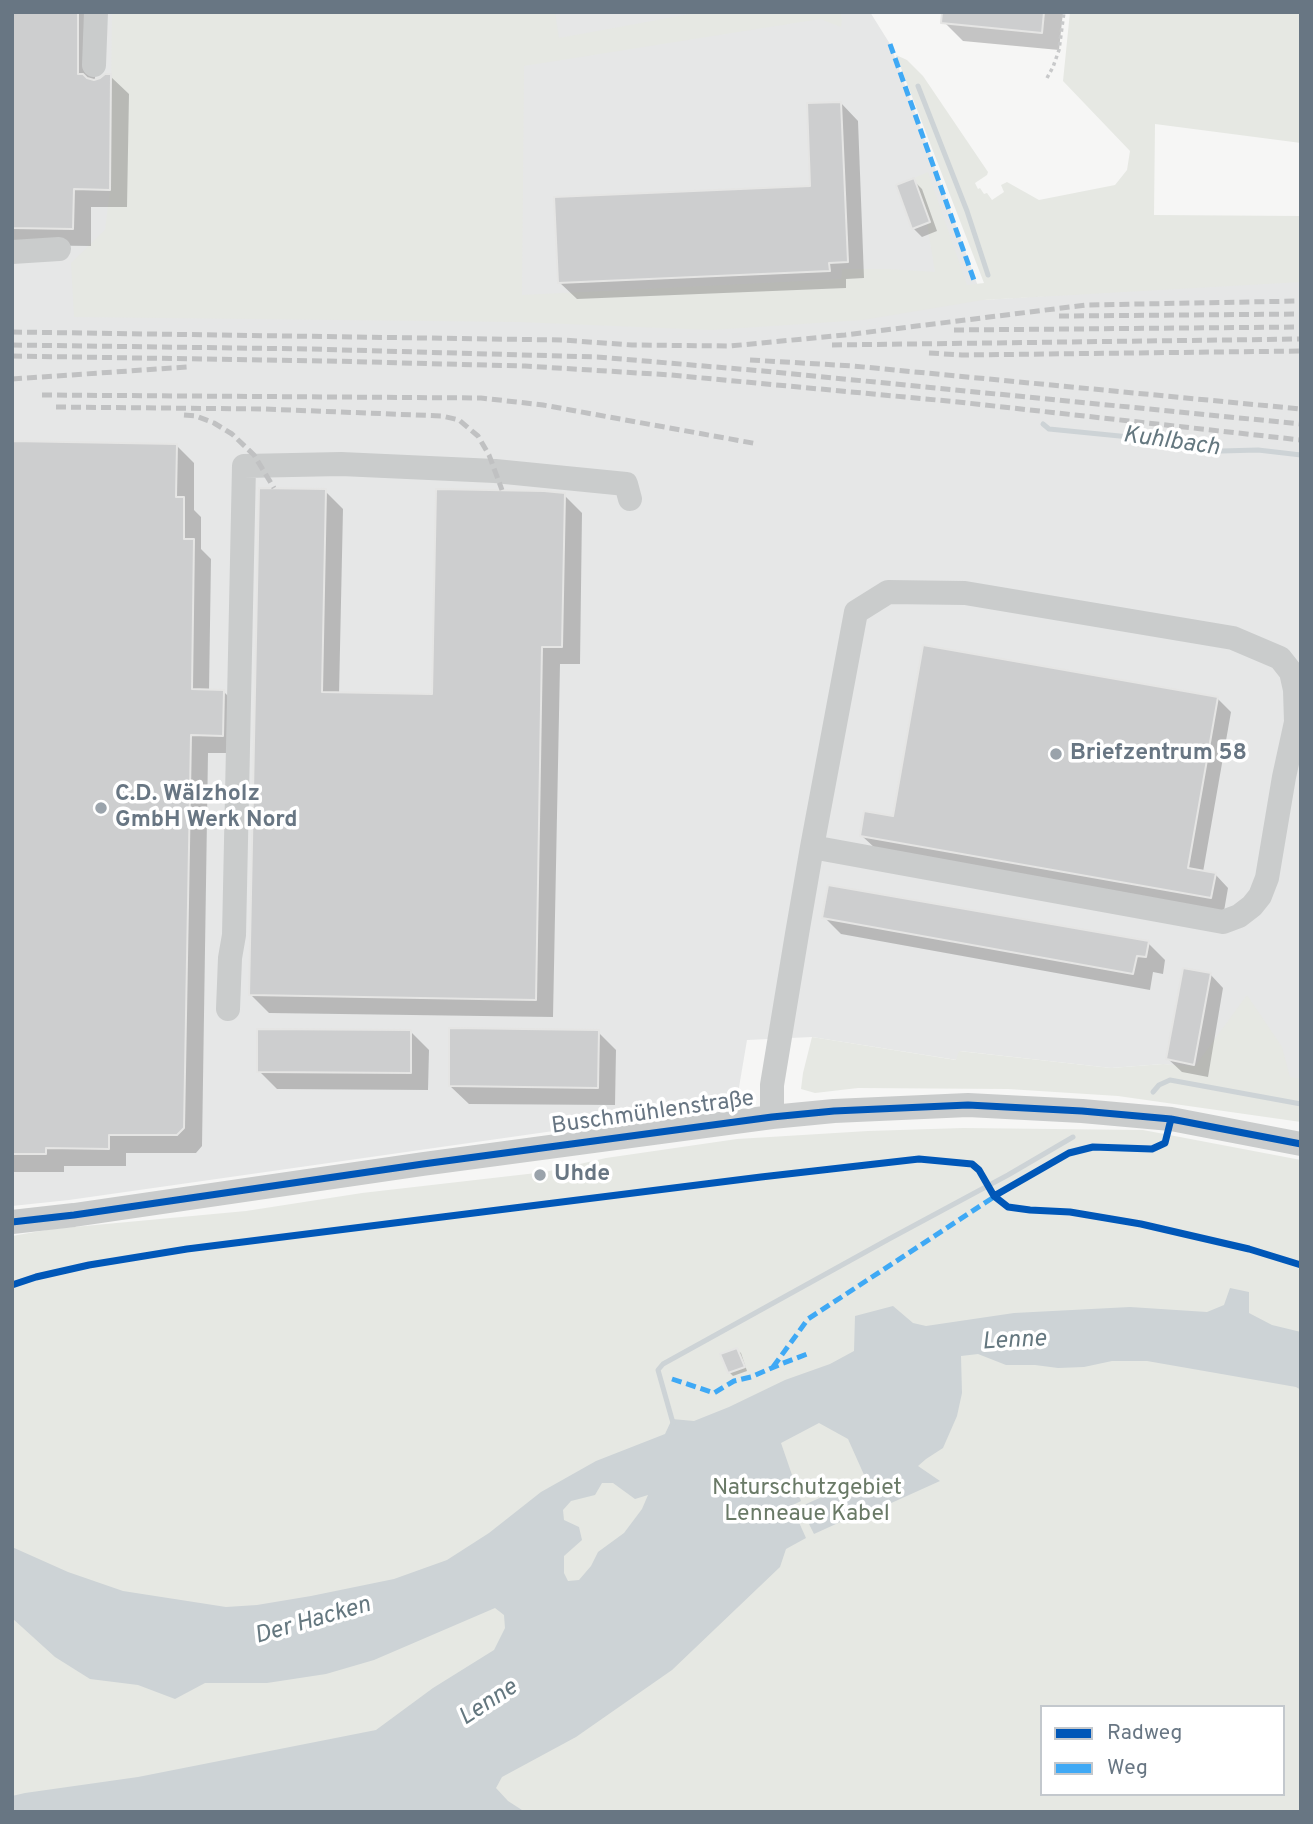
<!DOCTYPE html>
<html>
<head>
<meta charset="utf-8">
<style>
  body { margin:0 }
  #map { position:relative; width:1313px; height:1824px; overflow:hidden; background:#f6f6f5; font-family:Overpass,sans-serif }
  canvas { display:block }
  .frame { position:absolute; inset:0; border:14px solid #687683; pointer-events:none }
  .legend { position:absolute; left:1040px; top:1705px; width:245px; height:91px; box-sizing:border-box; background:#fff; border:2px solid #c3c8cd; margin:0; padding:9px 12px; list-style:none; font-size:21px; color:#687683 }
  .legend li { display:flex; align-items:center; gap:14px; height:35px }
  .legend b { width:35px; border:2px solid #c3c8cd }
</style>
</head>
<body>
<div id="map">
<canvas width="1313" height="1824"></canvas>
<div class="frame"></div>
<ul class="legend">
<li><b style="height:9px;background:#0057b8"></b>Radweg</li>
<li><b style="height:9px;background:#3fa9f5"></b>Weg</li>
</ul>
</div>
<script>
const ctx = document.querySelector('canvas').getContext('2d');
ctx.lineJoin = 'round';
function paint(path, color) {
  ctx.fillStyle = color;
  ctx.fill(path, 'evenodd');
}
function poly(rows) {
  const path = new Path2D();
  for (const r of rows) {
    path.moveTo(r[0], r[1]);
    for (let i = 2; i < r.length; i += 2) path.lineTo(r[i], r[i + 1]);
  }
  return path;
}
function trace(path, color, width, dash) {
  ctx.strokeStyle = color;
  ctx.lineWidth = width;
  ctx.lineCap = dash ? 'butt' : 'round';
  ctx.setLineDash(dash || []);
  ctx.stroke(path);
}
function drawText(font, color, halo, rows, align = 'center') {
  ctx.font = font + ' Overpass,sans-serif';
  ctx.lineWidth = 7;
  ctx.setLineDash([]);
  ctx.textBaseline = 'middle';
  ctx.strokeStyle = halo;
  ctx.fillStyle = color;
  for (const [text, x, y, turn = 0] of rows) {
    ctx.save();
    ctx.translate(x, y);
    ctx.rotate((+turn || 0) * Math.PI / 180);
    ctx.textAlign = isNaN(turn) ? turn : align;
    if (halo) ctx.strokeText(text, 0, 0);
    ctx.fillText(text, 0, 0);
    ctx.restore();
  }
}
paint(poly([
  [12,12,870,12,890,44,983,300,1301,279,1301,1080,1163,1064,1111,1068,960,1051,957,1060,812,1037,747,1040,736,1105,69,1200,12,1206]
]), '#e6e7e7');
paint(poly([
  [112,12,555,12,559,38,701,12,840,12,842,19,841,27,820,19,524,66,522,295,841,279,842,269,888,269,935,272,927,223,930,222,914,178,928,172,967,285,984,283,896,55,907,60,923,76,988,172,987,175,975,183,978,189,980,188,984,194,987,193,992,200,1004,192,1001,185,1007,182,1039,200,1115,185,1127,170,1130,151,1063,81,1070,12,1301,12,1301,143,1155,124,1154,215,1301,216,1301,282,983,300,863,320,711,330,519,322,74,317,71,263,105,230,110,190],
  [1247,995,1282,1047,1290,1077,1301,1079,1301,1122,1118,1096,1008,1089,858,1088,815,1093,801,1089,803,1073,812,1037,956,1060,959,1051,1111,1068,1163,1064,1195,1066],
  [963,1128,1143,1130,1301,1160,1301,1812,12,1812,12,1236,52,1229,246,1211,362,1193,545,1172,606,1158,737,1139,868,1131],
  [1042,1707,1283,1707,1283,1794,1042,1794]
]), '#e6e8e3');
paint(poly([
  [1230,1288,1249,1292,1249,1313,1272,1325,1301,1332,1301,1390,1296,1387,1147,1361,1112,1361,1084,1367,1058,1368,1035,1365,1006,1365,978,1354,961,1356,962,1393,957,1416,943,1448,926,1459,918,1466,940,1481,878,1509,877,1506,871,1508,814,1534,809,1524,818,1517,816,1516,808,1520,802,1506,865,1477,848,1439,819,1423,781,1443,801,1501,789,1507,793,1509,806,1538,786,1549,780,1567,672,1670,576,1737,502,1777,496,1788,508,1801,525,1812,12,1812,12,1796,25,1793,138,1777,376,1730,433,1688,494,1650,505,1628,504,1615,495,1608,374,1660,326,1674,267,1683,205,1683,175,1699,138,1685,90,1679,55,1657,12,1618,12,1547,68,1572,123,1591,226,1607,257,1605,311,1596,394,1579,447,1560,489,1533,541,1492,596,1461,665,1434,672,1419,694,1421,729,1407,785,1380,830,1364,854,1351,855,1316,893,1306,913,1323,926,1326,1014,1313,1130,1307,1207,1312,1224,1305],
  [602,1483,613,1483,635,1499,648,1495,642,1509,624,1533,598,1552,591,1566,579,1580,568,1581,564,1573,564,1556,582,1540,579,1527,564,1520,563,1510,571,1501,595,1495]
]), '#cdd3d6');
paint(poly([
  [12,12,96,12,95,81,110,76,129,94,127,207,91,207,91,246,12,245],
  [946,12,1063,12,1059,50,963,41,945,23],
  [841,103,858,121,864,278,846,279,846,288,577,299,559,282,812,188],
  [913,180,922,189,937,231,922,237,913,228],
  [12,443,176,445,194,463,194,510,201,517,201,549,211,559,209,691,224,692,242,710,241,753,208,753,202,1146,196,1153,126,1153,126,1166,64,1166,64,1172,12,1172],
  [325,491,343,509,339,695,434,696,564,495,582,513,580,664,560,664,553,1017,269,1013,251,995],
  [1218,699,1231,712,1203,872,1215,874,1228,888,1224,911,876,849,862,836,894,818],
  [824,917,1148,943,1165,960,1163,974,1153,972,1150,990,841,934],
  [1210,974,1223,988,1208,1077,1182,1072,1168,1059],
  [411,1032,429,1050,428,1090,277,1089,259,1071],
  [598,1032,616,1050,615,1105,469,1104,450,1086],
  [737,1350,741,1353,747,1371,733,1376,729,1372]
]), '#0003');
trace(poly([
  [918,86,967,211,988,275],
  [1043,424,1049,429,1180,442,1221,451,1258,450,1301,455],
  [1153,1092,1159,1085,1170,1080,1301,1104],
  [673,1423,658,1370,663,1364,889,1239,1008,1175,1073,1137]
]), '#cdd3d6', 5);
const building = poly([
  [12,12,78,12,78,74,83,74,87,78,94,80,100,78,105,74,111,74,110,190,74,189,73,229,12,228,12,12],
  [942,12,1044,12,1042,33,941,23,942,12],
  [841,102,848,262,829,263,830,271,558,283,554,197,810,186,807,103,841,102],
  [914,178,930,222,912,229,896,185,914,178],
  [12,441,177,444,176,497,184,497,184,539,194,539,192,689,224,690,223,736,191,735,184,1128,177,1135,109,1135,109,1149,46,1148,46,1154,12,1154,12,441],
  [259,488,326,489,322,692,432,694,436,489,544,491,565,493,562,647,542,647,536,1000,249,995,259,488],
  [923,645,1218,697,1188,868,1216,873,1211,898,860,836,864,811,893,816,923,645],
  [828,885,1149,941,1146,957,1137,956,1133,974,822,918,828,885],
  [1183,968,1211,973,1194,1065,1166,1059,1183,968],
  [449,1028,599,1030,598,1088,449,1086,449,1028],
  [257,1029,411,1030,411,1073,257,1072,257,1029],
  [737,1348,745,1367,728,1373,720,1354,737,1348]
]);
paint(building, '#cdcecf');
trace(building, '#e5e5e4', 2);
trace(poly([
  [1047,78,1053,67,1059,50,1064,12]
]), '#c8c9ca', 3.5, [3.5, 3.5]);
trace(poly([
  [94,65,96,12],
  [12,252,59,249],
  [228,1009,230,958,234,935,244,466,341,464,495,471,626,484,630,499],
  [772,1117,772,1085,797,934,812,847,856,612,888,592,965,593,1233,638,1280,658,1291,672,1295,690,1296,722,1284,777,1267,878,1260,896,1252,906,1239,916,1223,922,812,847],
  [12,1222,74,1215,423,1164,772,1117,834,1111,968,1105,1082,1111,1171,1119,1301,1144]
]), '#cacccc', 24);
trace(poly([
  [1059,316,1301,314],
  [954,330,1301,327],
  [12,332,562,340,632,345,730,346,845,335,1086,305,1301,301],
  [12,345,310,349,597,357,763,371,1301,424],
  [832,345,1301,339],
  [929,353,962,355,1301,351],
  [12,356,328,361,525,366,671,375,958,402,1301,440],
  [750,360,853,366,1301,409],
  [12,379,187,367],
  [42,395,481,398,543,405,758,444],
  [56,407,264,409,442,416,459,420,478,436,489,455,502,490],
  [184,415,196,416,214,423,232,434,254,455,274,488]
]), '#c0c1c2', 5, [10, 5]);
trace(poly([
  [890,44,975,283],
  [773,1367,808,1319,1000,1193],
  [672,1379,714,1393,734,1381,751,1377,781,1364,807,1354]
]), '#3fa9f5', 5, [10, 5]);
trace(poly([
  [994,1196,1069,1153,1093,1147,1152,1149,1165,1143,1171,1119],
  [12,1222,74,1215,423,1164,772,1117,834,1111,968,1105,1082,1111,1171,1119,1301,1144],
  [12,1285,36,1277,89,1265,187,1249,761,1177,919,1159,972,1164,979,1170,994,1196,1008,1207,1030,1210,1070,1212,1141,1224,1249,1249,1301,1265]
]), '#0057b8', 7);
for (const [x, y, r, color] of [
  [1056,754,7,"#9aa3ab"],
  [101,808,7,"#9aa3ab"],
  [540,1175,7,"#9aa3ab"]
]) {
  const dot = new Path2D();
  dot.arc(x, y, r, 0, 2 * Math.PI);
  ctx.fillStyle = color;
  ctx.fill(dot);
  trace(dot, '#fff', 2.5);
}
drawText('bold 23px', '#687683', '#fff', [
  ["Briefzentrum 58",1070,754],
  ["C.D. Wälzholz",115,795],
  ["GmbH Werk Nord",115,821],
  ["Uhde",554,1175]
], 'left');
drawText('23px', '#687683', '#fff', [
  ["Buschmühlenstraße",653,1114,-8]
]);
drawText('23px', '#6a7a67', '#fff', [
  ["Naturschutzgebiet",807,1489],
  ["Lenneaue Kabel",807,1515]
]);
drawText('italic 24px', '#64777f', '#fff', [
  ["Kuhlbach",1171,443,8],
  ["Lenne",1014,1342,-3],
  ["Der Hacken",313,1622,-16],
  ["Lenne",489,1704,-33]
]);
</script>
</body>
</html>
